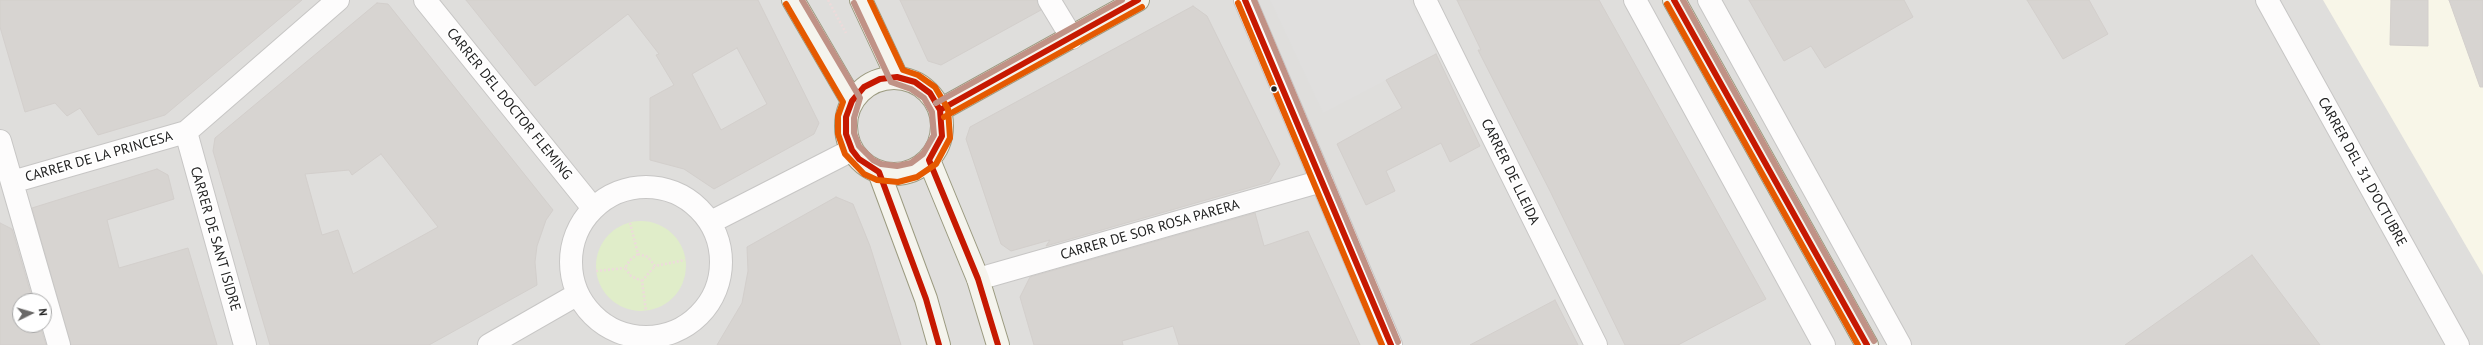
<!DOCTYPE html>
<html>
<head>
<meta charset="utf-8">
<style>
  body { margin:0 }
  #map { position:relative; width:2483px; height:345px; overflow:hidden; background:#f0eeeb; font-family:"PT Sans",sans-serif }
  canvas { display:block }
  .north { position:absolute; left:12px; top:293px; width:40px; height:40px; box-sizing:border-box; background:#fff; border:1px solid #a7a7a7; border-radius:50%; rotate:85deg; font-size:11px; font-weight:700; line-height:16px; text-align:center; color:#222 }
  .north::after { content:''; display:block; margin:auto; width:14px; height:18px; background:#6a6968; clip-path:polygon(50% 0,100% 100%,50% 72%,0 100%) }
</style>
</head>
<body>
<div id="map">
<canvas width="2483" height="345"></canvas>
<div class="north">N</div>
</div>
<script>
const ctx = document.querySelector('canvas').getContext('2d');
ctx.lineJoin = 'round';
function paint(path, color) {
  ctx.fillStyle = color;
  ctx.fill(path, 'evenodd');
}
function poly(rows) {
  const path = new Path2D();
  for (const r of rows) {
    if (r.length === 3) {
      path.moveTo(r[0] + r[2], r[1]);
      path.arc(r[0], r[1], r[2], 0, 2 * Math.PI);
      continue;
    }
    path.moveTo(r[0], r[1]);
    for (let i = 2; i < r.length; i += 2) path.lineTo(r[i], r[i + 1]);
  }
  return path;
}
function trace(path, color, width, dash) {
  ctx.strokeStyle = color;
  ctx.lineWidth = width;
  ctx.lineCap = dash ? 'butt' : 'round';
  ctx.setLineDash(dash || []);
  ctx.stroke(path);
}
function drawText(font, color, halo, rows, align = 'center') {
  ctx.font = font + ' "PT Sans",sans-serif';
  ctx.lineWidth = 3.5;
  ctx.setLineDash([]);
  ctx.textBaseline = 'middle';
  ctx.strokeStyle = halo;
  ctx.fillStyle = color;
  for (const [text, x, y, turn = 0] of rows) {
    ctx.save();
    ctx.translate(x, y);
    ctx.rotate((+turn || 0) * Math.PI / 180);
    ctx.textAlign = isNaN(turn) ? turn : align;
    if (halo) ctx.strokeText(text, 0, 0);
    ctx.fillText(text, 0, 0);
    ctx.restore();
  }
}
paint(poly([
  [0,0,2483,0,2483,345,0,345],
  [20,301,44,301,44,325,20,325]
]), '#dfdedc');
paint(poly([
  [2323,0,2483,0,2483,275]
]), '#f8f6e8');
paint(poly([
  [641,266,45]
]), '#e0edc9');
paint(poly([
  [1270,0,1409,0,1436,54,1323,113]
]), '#e0dfde');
const building = poly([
  [0,0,302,0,165,115,98,135,80,108,67,116,55,103,25,112,0,27,0,0],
  [466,0,758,0,819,123,814,134,714,189,684,169,650,160,650,98,674,85,656,55,659,54,628,14,535,86,466,0],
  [737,48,767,104,721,130,692,74,737,48],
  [900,0,1037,0,1041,10,941,65,928,61,900,0],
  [1457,0,1599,0,1766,299,1678,345,1625,345,1550,191,1478,50,1481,50,1457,0],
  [1749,0,1904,0,1913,17,1825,68,1811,46,1784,61,1749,0],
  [2027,0,2089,0,2108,34,2063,59,2027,0],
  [2391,0,2428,0,2428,46,2390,45,2391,0],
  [2449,0,2483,0,2483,87,2480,87,2449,0],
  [377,3,388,4,553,210,546,220,537,246,535,262,537,285,429,345,270,345,213,151,215,138,377,3],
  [381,154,438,227,353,274,338,230,322,235,305,174,349,170,352,175,381,154],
  [1193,6,1207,16,1280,164,1269,182,1046,246,1050,240,1011,251,1001,244,966,139,970,127,1193,6],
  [1436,54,1480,146,1450,162,1441,143,1386,171,1395,191,1366,205,1337,144,1402,108,1386,80,1436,54],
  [157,169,168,175,174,199,107,220,119,268,188,248,217,345,71,345,32,208,157,169],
  [836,197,853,204,870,246,901,345,717,345,742,303,748,271,747,247,836,197],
  [1255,213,1264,246,1308,231,1360,345,1179,345,1173,326,1122,341,1123,345,1034,345,1020,297,1030,277,1255,213],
  [0,223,12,229,33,301,20,301,20,325,40,325,46,345,0,345,0,223],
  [2252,255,2320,345,2125,345,2252,255],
  [1555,300,1578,345,1470,345,1555,300]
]);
paint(building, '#d7d4d1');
trace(building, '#d3cfcc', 1);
const minor = poly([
  [425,0,593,208],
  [1049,0,1072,38],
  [1245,0,1391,345],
  [1425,0,1596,345],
  [1635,0,1824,345],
  [1709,0,1900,345],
  [2267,0,2458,345],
  [186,132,245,345],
  [0,141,59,345],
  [12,182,186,132,338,0],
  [646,262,75],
  [711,222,852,150],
  [978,279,1322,181],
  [489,345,578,294]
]);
const secondary = poly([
  [793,0,852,101],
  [861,0,897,77],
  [1674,0,1867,345],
  [894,126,48],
  [940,110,1138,0],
  [929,160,978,279,998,345],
  [879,172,926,299,939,345]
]);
trace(minor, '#c7c6c5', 24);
trace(secondary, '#9c9b81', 24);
trace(poly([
  [828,0,846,33],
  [630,223,638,254,630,260,625,268,631,276,642,281,646,311],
  [638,254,648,257,655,266,685,260],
  [596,271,625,268],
  [642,281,655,266]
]), '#eddbdb', 2.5, [2, 2]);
trace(minor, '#fdfcfc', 22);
trace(secondary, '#f5f4ed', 22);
trace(poly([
  [1245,0,1391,345],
  [1674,0,1867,345],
  [940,110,1138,0],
  [939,345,926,299,879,172,859,159,852,150,846,134,846,117,852,101,864,87,880,79,897,77,915,82,930,93,940,110,942,136,929,160,978,279,998,345]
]), '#c61901', 6);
trace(poly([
  [1238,3,1382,345],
  [786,4,843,102,838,116,838,134,845,154,864,174,877,180,898,182,917,177,936,164,950,138,948,109,935,87,918,75,903,70,870,0],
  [1667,4,1858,345],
  [944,117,1142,7]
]), '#e55900', 6);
trace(poly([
  [802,0,860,98,854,118,854,133,859,146,873,160,881,164,897,166,911,163,923,154,934,135,932,112,924,98,911,89,891,82,854,3],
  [1254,0,1398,342],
  [1683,0,1874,341],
  [936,103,1122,0]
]), '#c09286', 6);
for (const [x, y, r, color] of [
  [1274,89,3.5,"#222"]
]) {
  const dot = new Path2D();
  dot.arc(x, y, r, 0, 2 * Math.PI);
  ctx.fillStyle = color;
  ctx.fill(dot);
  trace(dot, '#fff', 1.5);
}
drawText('14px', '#222', '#fff', [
  ["CARRER DEL DOCTOR FLEMING",509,104,51],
  ["CARRER DE LA PRINCESA",99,157,-16],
  ["CARRER DE LLEIDA",1510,172,64],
  ["CARRER DEL 31 D'OCTUBRE",2362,172,61],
  ["CARRER DE SOR ROSA PARERA",1150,230,-16],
  ["CARRER DE SANT ISIDRE",215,239,74]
]);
</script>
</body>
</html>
